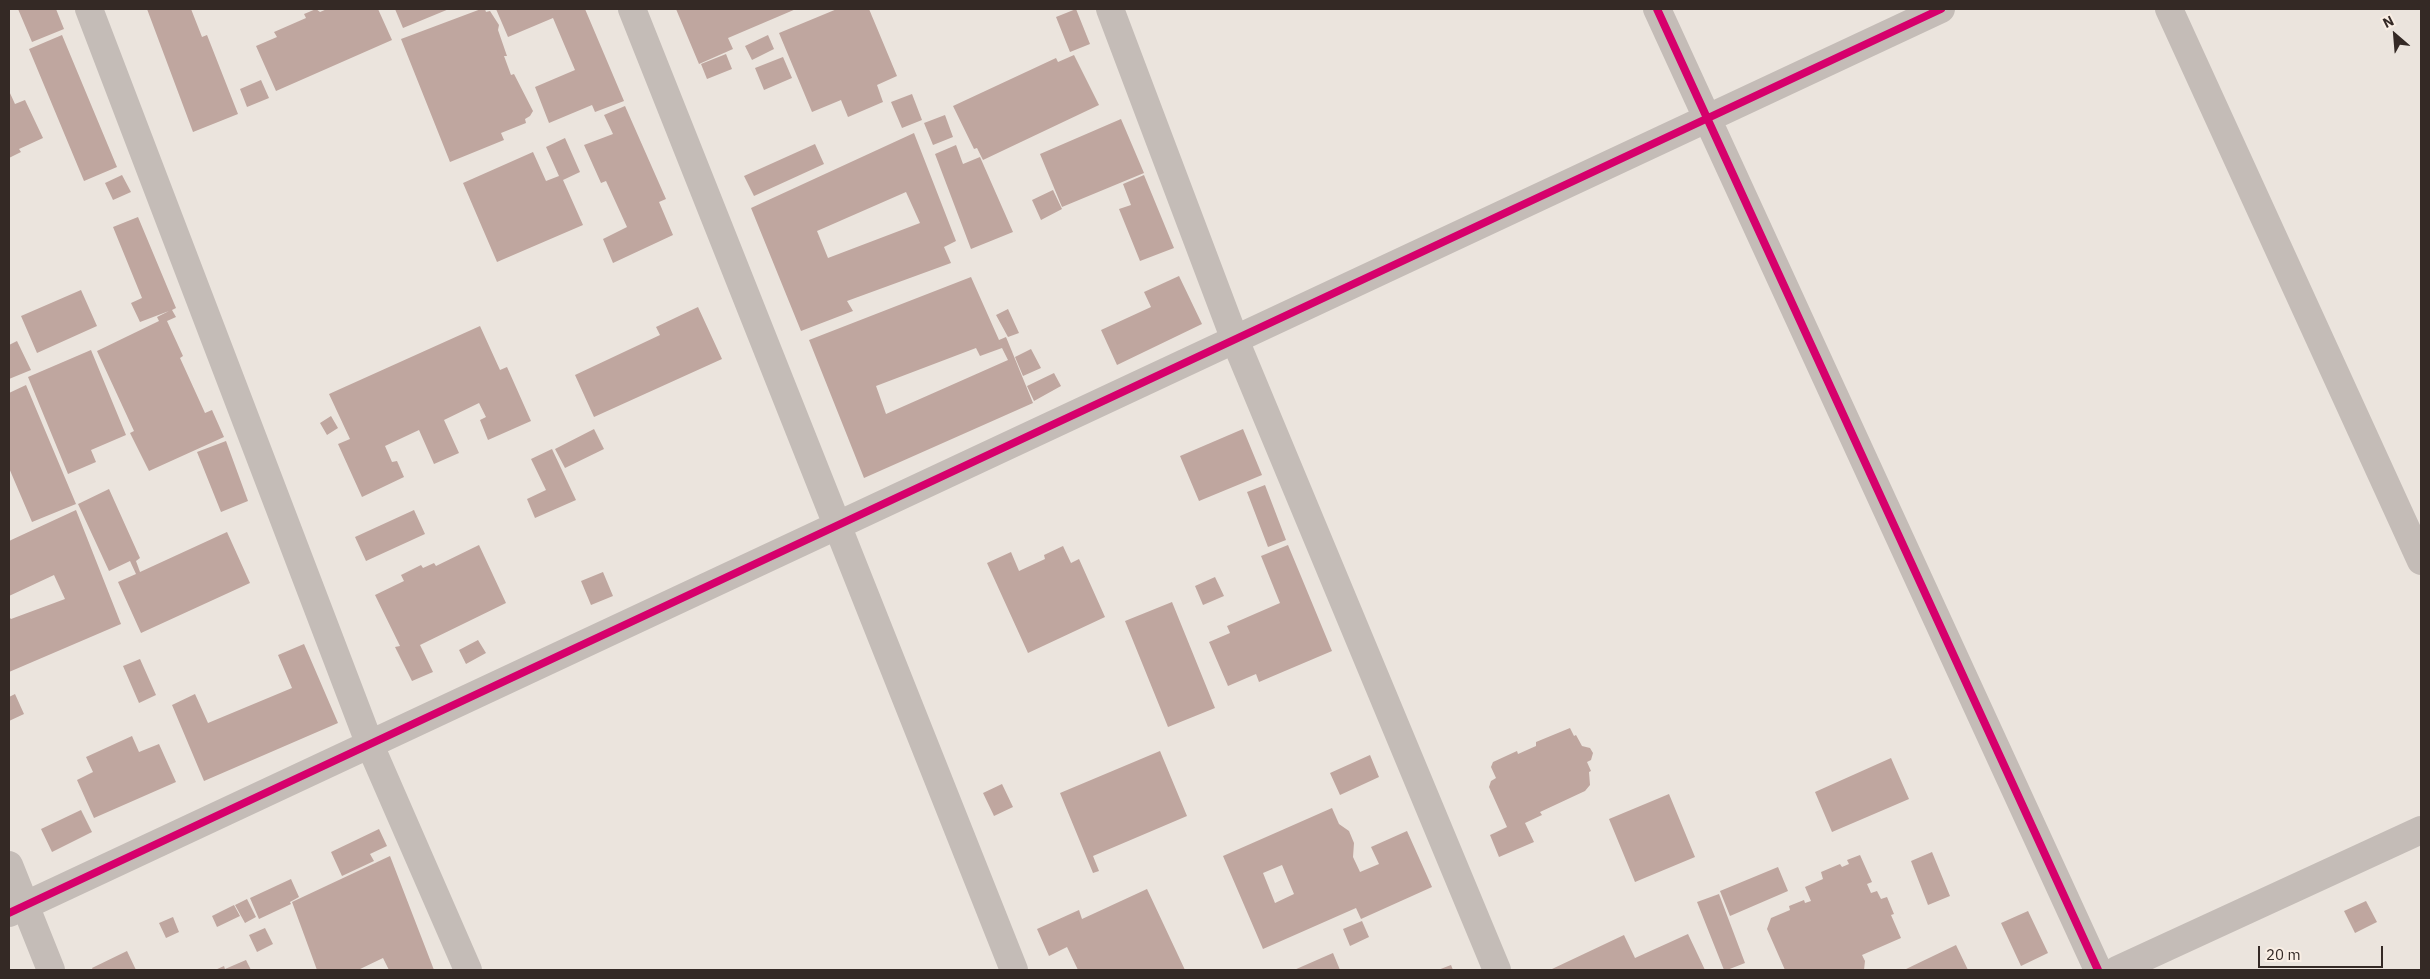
<!DOCTYPE html>
<html>
<head>
<meta charset="utf-8">
<style>
  body { margin:0 }
  #map { position:relative; width:2430px; height:979px; overflow:hidden; background:#ebe4dd; font-family:"IBM Plex Sans",sans-serif }
  canvas { display:block }
  .frame { position:absolute; inset:0; border:10px solid #342925; pointer-events:none }
  .north { position:absolute; left:2370px; top:10px; width:50px; height:50px; -webkit-text-stroke:4px #f9eee4; paint-order:stroke; rotate:333deg; font-size:14px; font-weight:700; line-height:20px; text-align:center; color:#342925 }
  .north::after { content:''; display:block; margin:auto; width:18px; height:22px; background:#342925; clip-path:polygon(50% 0,100% 100%,50% 72%,0 100%) }
  .scale { position:absolute; left:2258px; top:946px; width:125px; height:22px; box-sizing:border-box; border:2px solid #342925; border-top:0; padding-left:6px; font-size:15px; line-height:18px; white-space:nowrap; color:#342925; -webkit-text-stroke:4px #f9eee4; paint-order:stroke }
</style>
</head>
<body>
<div id="map">
<canvas width="2430" height="979"></canvas>
<div class="frame"></div>
<div class="north">N</div>
<div class="scale">20 m</div>
</div>
<script>
const ctx = document.querySelector('canvas').getContext('2d');
ctx.lineJoin = 'round';
function paint(path, color) {
  ctx.fillStyle = color;
  ctx.fill(path, 'evenodd');
}
function poly(rows) {
  const path = new Path2D();
  for (const r of rows) {
    path.moveTo(r[0], r[1]);
    for (let i = 2; i < r.length; i += 2) path.lineTo(r[i], r[i + 1]);
  }
  return path;
}
function trace(path, color, width, dash) {
  ctx.strokeStyle = color;
  ctx.lineWidth = width;
  ctx.lineCap = dash ? 'butt' : 'round';
  ctx.setLineDash(dash || []);
  ctx.stroke(path);
}
paint(poly([
  [18,9,56,9,64,29,32,42],
  [147,9,191,9,202,37,207,35,238,114,193,132],
  [316,9,320,12,327,9,378,9,392,40,276,91,256,46,277,37,274,32,306,18,304,14],
  [395,9,449,9,403,28],
  [481,9,485,9,486,12,490,11,499,25,498,30,507,56,504,56,511,75,514,74,533,111,530,116,525,119,526,123,501,133,504,140,450,162,401,39],
  [496,9,585,9,624,101,595,112,592,105,549,123,535,87,575,70,553,18,508,37],
  [676,9,796,9,728,38,733,49,699,64],
  [837,9,869,9,897,76,877,85,883,102,848,117,841,100,812,112,779,33],
  [1076,9,1090,44,1070,52,1056,17],
  [62,35,117,167,84,181,29,49],
  [768,35,774,49,752,60,745,46],
  [726,54,732,69,707,79,701,64],
  [1074,55,1099,105,983,160,977,148,974,149,953,106,1056,58,1058,62],
  [783,57,792,78,764,90,755,68],
  [261,80,269,98,247,107,240,89],
  [9,91,15,104,25,100,43,138,19,149,21,152,9,158],
  [912,94,922,120,902,128,891,102],
  [625,106,666,199,659,202,673,235,613,263,603,239,627,227,606,181,601,183,584,145,613,134,604,115],
  [945,115,953,137,933,145,924,123],
  [1121,119,1144,173,1062,207,1040,154],
  [914,133,956,241,944,247,951,263,847,301,853,311,801,331,751,208],
  [906,192,920,223,828,258,817,231],
  [565,138,580,172,563,180,583,225,497,262,463,183,533,152,546,181,559,176,546,147],
  [815,144,824,164,754,196,744,176],
  [956,145,963,164,980,157,1013,232,971,249,935,154],
  [122,175,131,192,113,200,105,183],
  [1144,175,1174,248,1140,261,1119,209,1131,205,1123,184],
  [1053,190,1062,209,1041,220,1032,200],
  [138,217,176,308,172,310,176,317,167,321,183,356,180,358,205,413,212,410,224,437,149,471,130,433,134,431,97,351,159,321,157,317,169,311,140,322,131,303,142,298,113,227],
  [1179,276,1202,324,1117,365,1101,330,1151,307,1144,292],
  [971,277,999,340,1006,337,1033,403,864,478,809,340],
  [976,348,980,356,1002,348,1008,360,886,414,876,386],
  [81,290,97,326,37,353,21,316],
  [698,307,722,359,594,417,575,375,660,335,656,327],
  [1008,309,1019,333,1008,337,996,315],
  [480,326,500,370,507,367,531,421,488,440,480,420,486,417,479,403,444,420,459,453,434,464,419,430,385,446,392,462,397,461,404,477,362,497,338,444,350,439,329,394],
  [17,341,31,370,9,379,9,345],
  [1031,349,1041,368,1023,376,1015,357],
  [91,350,126,435,91,450,96,462,68,474,28,377],
  [1054,373,1061,386,1034,401,1027,386],
  [26,385,76,504,32,522,9,468,9,393],
  [331,416,338,428,327,435,320,423],
  [594,429,604,449,565,468,555,449],
  [1243,429,1262,475,1199,501,1180,456],
  [226,441,248,501,221,512,197,452],
  [552,449,576,500,535,518,527,499,546,490,531,459],
  [1265,485,1286,540,1268,547,1247,492],
  [109,489,140,558,136,561,140,572,227,532,250,583,141,633,118,582,136,574,130,561,109,571,78,504],
  [76,510,121,624,9,672,9,617,11,619,65,599,54,575,9,596,9,541],
  [414,510,425,534,366,561,355,537],
  [479,545,506,603,420,645,433,672,412,681,395,647,400,646,375,595,404,581,401,575,421,565,423,568,434,563,436,566],
  [1288,545,1332,651,1259,682,1256,674,1228,686,1209,642,1230,633,1227,626,1280,603,1261,556],
  [1063,546,1071,563,1079,559,1105,617,1028,653,987,563,1011,552,1019,571,1045,559,1044,555],
  [603,572,613,596,591,605,581,581],
  [1215,577,1224,596,1203,605,1195,586],
  [1172,602,1215,708,1168,727,1125,621],
  [478,640,486,653,466,664,459,650],
  [304,644,338,723,204,781,172,705,195,694,208,723,292,688,278,655],
  [140,659,156,695,139,703,123,666],
  [15,694,24,714,9,721,9,697],
  [1570,728,1574,736,1576,735,1582,746,1590,748,1593,753,1591,760,1587,762,1591,771,1589,772,1590,785,1585,791,1540,812,1542,815,1525,823,1534,842,1499,857,1490,835,1507,827,1489,787,1491,781,1496,778,1491,767,1493,762,1517,751,1518,754,1536,746,1536,742],
  [132,736,139,752,159,744,176,782,94,818,77,780,93,772,86,757],
  [1160,751,1187,816,1093,856,1099,871,1093,873,1060,793],
  [1370,755,1379,777,1340,795,1330,773],
  [1891,758,1909,799,1832,832,1815,792],
  [1002,784,1013,807,994,816,983,793],
  [1669,794,1695,857,1635,882,1609,819],
  [1332,808,1339,824,1349,831,1354,843,1353,857,1360,872,1379,864,1371,847,1407,831,1432,887,1361,919,1356,908,1263,949,1223,856],
  [1282,865,1294,894,1275,903,1263,873],
  [81,810,92,832,52,852,41,829],
  [379,829,387,846,370,854,374,861,342,876,331,852],
  [1932,852,1950,896,1928,905,1911,861],
  [1860,855,1872,882,1867,884,1871,893,1877,891,1881,899,1887,897,1894,914,1891,915,1901,938,1862,955,1865,961,1864,970,1785,970,1767,929,1771,918,1790,910,1789,906,1804,900,1805,903,1811,901,1805,887,1823,879,1821,872,1840,864,1842,867,1849,864,1847,860],
  [390,856,434,970,389,970,383,958,358,970,317,970,292,902],
  [1778,867,1788,891,1730,916,1720,891],
  [291,879,299,897,290,902,291,904,259,919,250,898],
  [1147,889,1185,970,1078,970,1067,947,1049,956,1037,929,1079,910,1082,919],
  [1719,894,1745,963,1727,970,1724,970,1697,902],
  [247,899,256,917,245,923,235,905],
  [2366,901,2377,922,2355,933,2344,911],
  [234,905,240,916,217,927,212,916],
  [2028,911,2048,953,2021,966,2001,923],
  [173,917,179,932,166,938,159,923],
  [1362,921,1369,937,1350,946,1343,929],
  [265,928,273,944,257,952,249,935],
  [1688,934,1705,970,1552,969,1624,935,1635,958],
  [1956,945,1968,970,1904,970],
  [127,951,136,970,93,970,92,968],
  [1333,953,1340,970,1294,970],
  [246,960,251,970,215,970,224,966,225,969],
  [1451,965,1453,970,1438,970]
]), '#bfa69f');
trace(poly([
  [89,9,370,745,468,970],
  [632,9,1014,970],
  [1110,9,1235,340,1497,970],
  [1657,9,2098,970],
  [2169,9,2421,561],
  [9,865,51,970],
  [9,913,1941,9],
  [2117,970,2421,830]
]), '#c4bcb7', 28);
trace(poly([
  [1657,9,2098,970],
  [9,913,1941,9]
]), '#d6006c', 8);
</script>
</body>
</html>
